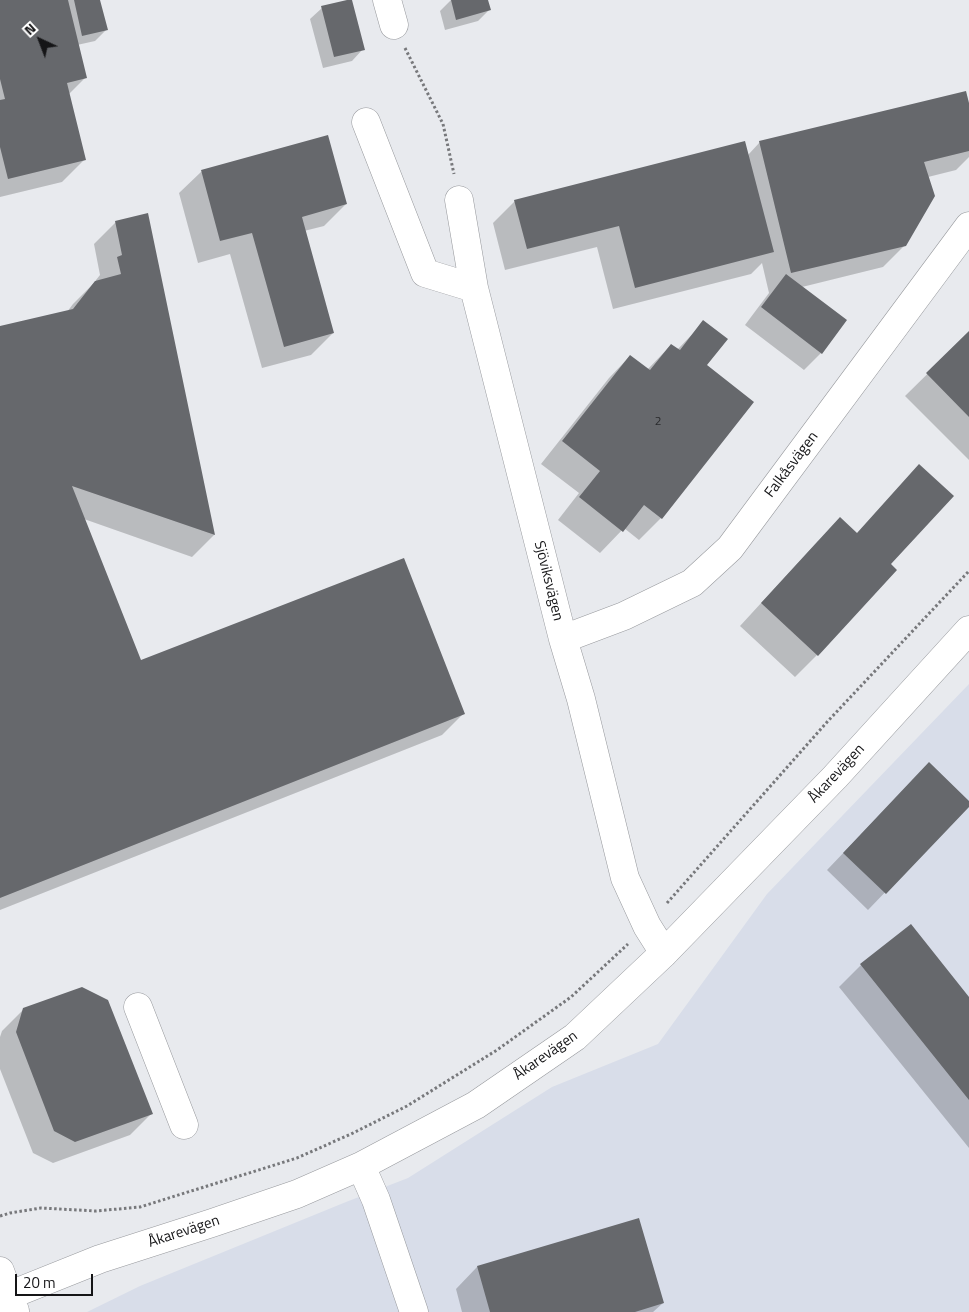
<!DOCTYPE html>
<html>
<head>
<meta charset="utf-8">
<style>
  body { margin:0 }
  #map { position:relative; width:969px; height:1312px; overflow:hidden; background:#e8eaee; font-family:"Titillium Web",sans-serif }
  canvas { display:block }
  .north { position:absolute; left:15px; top:15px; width:50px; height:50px; -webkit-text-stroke:4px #fff; paint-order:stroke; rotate:317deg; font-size:14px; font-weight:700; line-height:20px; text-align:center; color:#151517 }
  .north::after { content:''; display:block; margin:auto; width:18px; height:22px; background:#151517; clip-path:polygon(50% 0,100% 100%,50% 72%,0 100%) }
  .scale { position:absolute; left:15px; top:1274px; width:78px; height:22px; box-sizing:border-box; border:2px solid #151517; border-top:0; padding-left:6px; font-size:15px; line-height:18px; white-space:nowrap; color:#151517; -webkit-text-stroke:4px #fff; paint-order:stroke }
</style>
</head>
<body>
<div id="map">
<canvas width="969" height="1312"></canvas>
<div class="north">N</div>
<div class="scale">20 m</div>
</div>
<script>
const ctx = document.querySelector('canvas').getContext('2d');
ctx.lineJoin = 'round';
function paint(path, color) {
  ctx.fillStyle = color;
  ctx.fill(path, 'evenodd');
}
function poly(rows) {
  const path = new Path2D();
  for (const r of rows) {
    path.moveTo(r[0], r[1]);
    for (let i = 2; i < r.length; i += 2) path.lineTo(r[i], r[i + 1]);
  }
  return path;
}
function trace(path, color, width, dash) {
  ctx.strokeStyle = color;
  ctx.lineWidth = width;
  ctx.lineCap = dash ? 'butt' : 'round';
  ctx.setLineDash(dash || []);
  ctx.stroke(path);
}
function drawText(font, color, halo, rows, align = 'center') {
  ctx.font = font + ' "Titillium Web",sans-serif';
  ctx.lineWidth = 5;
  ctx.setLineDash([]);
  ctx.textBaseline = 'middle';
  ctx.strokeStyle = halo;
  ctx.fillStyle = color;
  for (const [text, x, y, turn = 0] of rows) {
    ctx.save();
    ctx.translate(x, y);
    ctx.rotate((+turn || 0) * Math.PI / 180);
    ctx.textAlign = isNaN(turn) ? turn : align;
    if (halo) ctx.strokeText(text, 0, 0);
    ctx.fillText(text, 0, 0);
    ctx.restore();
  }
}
paint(poly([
  [969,684,969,1312,87,1312,140,1286,346,1202,408,1178,552,1087,658,1044,767,894]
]), '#d8dde9');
paint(poly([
  [0,0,99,0,106,30,95,41,77,45,85,78,68,95,84,160,62,182,0,197],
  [451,0,487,0,489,10,478,21,445,30,440,11],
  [322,8,363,49,352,61,323,68,310,19],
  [969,109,969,157,956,170,928,177,905,245,883,267,802,287,821,353,804,370,745,325,769,293,762,263,751,274,613,309,597,247,505,270,493,223,515,201,748,155,760,142],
  [327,136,346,204,324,226,304,231,333,333,311,355,262,368,230,254,198,263,179,193,201,172],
  [147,214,214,535,192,557,84,519,141,662,464,713,442,735,0,910,0,327,67,312,73,304,96,281,96,280,100,275,94,244,116,222],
  [704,322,705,365,752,402,661,518,639,540,624,528,600,553,558,520,579,493,541,464,609,378,630,356,647,370,671,345,677,350],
  [969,333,969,460,905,396],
  [818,541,889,565,817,655,795,677,740,626],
  [912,781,969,802,969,805,868,910,827,870],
  [861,965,969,999,969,1148,839,987],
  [24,1009,152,1113,130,1135,53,1163,33,1153,0,1069,0,1037,2,1031],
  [477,1267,663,1303,653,1312,462,1312,456,1289]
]), '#0003');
paint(poly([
  [0,0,68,0,87,78,67,83,86,160,8,179,0,147,0,100,5,99,0,79],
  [74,0,100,0,108,30,82,36],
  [347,0,352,0,365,50,334,57,321,6],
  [451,0,488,0,491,10,456,20],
  [966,91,969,103,969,151,924,162,935,196,906,246,791,273,759,141],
  [328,135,347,204,302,217,334,333,284,347,252,233,220,241,201,170],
  [745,141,774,252,635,288,619,226,527,249,514,200],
  [148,213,215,535,72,486,141,660,404,558,465,714,0,898,0,326,73,309,95,281,121,274,117,257,122,255,115,221],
  [786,274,847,320,822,354,761,307],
  [703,320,728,339,707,365,754,402,662,519,644,505,623,532,579,497,600,471,562,441,630,355,650,370,671,344,680,350],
  [969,331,969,417,926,373],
  [919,464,954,496,891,564,897,570,818,656,761,603,840,517,857,533],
  [929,762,969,801,969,807,886,894,843,853],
  [911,924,969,997,969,1100,860,964],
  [82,987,108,1000,153,1114,75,1142,54,1131,16,1032,23,1008],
  [639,1218,664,1303,635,1312,490,1312,477,1266]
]), '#66686c');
const minor = poly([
  [387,0,394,25],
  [366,122,425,273,474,288],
  [459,200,474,288,563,639,581,699,625,878,647,926,664,953],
  [563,639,624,616,692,583,730,548,969,226],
  [138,1007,184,1125],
  [361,1166,376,1200,414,1312],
  [0,1271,15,1311],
  [0,1299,100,1259,212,1223,297,1194,361,1166,476,1105,575,1037,664,953,835,777,969,630]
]);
trace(minor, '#97999d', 29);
trace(poly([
  [405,48,443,124,454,174],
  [667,903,828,721,969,571],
  [0,1216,10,1213,41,1208,96,1211,140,1207,297,1158,351,1134,407,1106,497,1050,571,997,628,944]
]), '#77787b', 3, [2.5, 2.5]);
trace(minor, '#fff', 28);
drawText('12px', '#292a2c', null, [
  ["2",658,422]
]);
drawText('15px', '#151517', '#fff', [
  ["Falkåsvägen",792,465,-53],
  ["Sjöviksvägen",548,581,76],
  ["Åkarevägen",837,774,-47],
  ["Åkarevägen",546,1056,-35],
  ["Åkarevägen",184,1232,-18]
]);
</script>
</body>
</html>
